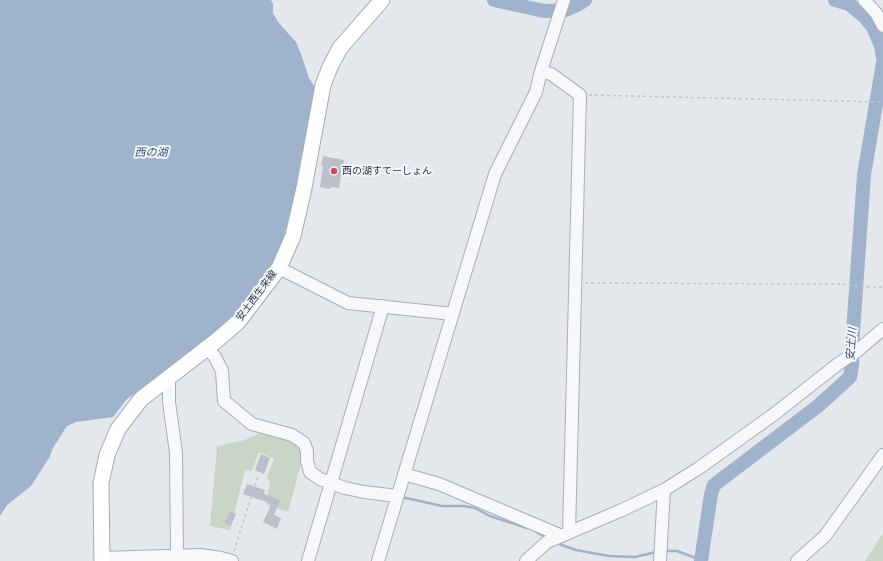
<!DOCTYPE html>
<html>
<head>
<meta charset="utf-8">
<style>
  body { margin:0 }
  canvas { display:block; background:#e4e7ec }
</style>
</head>
<body>
<canvas width="883" height="561"></canvas>
<script>
const ctx = document.querySelector('canvas').getContext('2d');
ctx.lineJoin = 'round';
function paint(path, color) {
  ctx.fillStyle = color;
  ctx.fill(path, 'evenodd');
}
function poly(rows) {
  const path = new Path2D();
  for (const r of rows) {
    path.moveTo(r[0], r[1]);
    for (let i = 2; i < r.length; i += 2) path.lineTo(r[i], r[i + 1]);
  }
  return path;
}
function trace(path, color, width, dash) {
  ctx.strokeStyle = color;
  ctx.lineWidth = width;
  ctx.lineCap = dash ? 'butt' : 'round';
  ctx.setLineDash(dash || []);
  ctx.stroke(path);
}
function drawText(font, color, halo, rows, align = 'center') {
  ctx.font = font + ' "DejaVu Sans","Noto Sans JP",sans-serif';
  ctx.lineWidth = 4;
  ctx.setLineDash([]);
  ctx.textBaseline = 'middle';
  ctx.strokeStyle = halo;
  ctx.fillStyle = color;
  for (const [text, x, y, turn = 0] of rows) {
    ctx.save();
    ctx.translate(x, y);
    ctx.rotate((+turn || 0) * Math.PI / 180);
    ctx.textAlign = isNaN(turn) ? turn : align;
    if (halo) ctx.strokeText(text, 0, 0);
    ctx.fillText(text, 0, 0);
    ctx.restore();
  }
}
paint(poly([
  [265,430,301,444,303,456,288,512,266,504,270,483,267,477,274,459,259,452,252,471,245,470,230,530,210,526,217,446,245,440],
  [883,533,883,561,865,561]
]), '#c9d6c5');
paint(poly([
  [0,0,271,0,273,4,273,13,278,22,296,42,301,54,309,78,316,89,311,106,301,174,285,235,269,272,226,325,186,357,127,399,113,417,76,422,67,426,53,448,49,458,31,486,7,505,0,516]
]), '#9fb4cc');
trace(poly([
  [401,498,406,498,442,506,464,506,475,508,490,516,527,528],
  [535,531,546,538],
  [556,543,576,550,609,556,635,557,656,552],
  [663,551,677,551,701,560]
]), '#9fb4cc', 2.5);
trace(poly([
  [494,0,544,11,566,10,579,4,585,0],
  [835,0,849,4,864,16,873,27,881,46,883,58],
  [701,561,711,494,714,485,818,406,850,377,852,365,853,332,864,175,883,63]
]), '#9fb4cc', 14);
paint(poly([
  [323,156,344,160,339,188,331,187,330,189,320,187,323,166,321,166],
  [261,454,270,458,264,474,255,470],
  [247,484,265,490,264,494,280,500,274,515,281,518,277,529,263,522,271,505,270,503,243,494],
  [230,511,236,514,231,526,224,523]
]), '#bbc0ca');
const minor = poly([
  [864,0,876,13,883,26],
  [541,71,551,74,580,95,569,533],
  [279,268,348,303,453,314],
  [207,348,215,357,222,371,224,401,252,424,292,435,304,443,307,451,307,461,310,472,320,479,345,488,364,492,397,496],
  [169,377,169,402,176,453,177,556],
  [404,474,439,484,562,536],
  [102,558,200,555,221,558,232,561],
  [308,561,383,306],
  [378,561,495,174,536,92,541,71,564,0],
  [526,561,547,542,622,510,664,490,699,468,773,415,838,364,857,351,883,329],
  [660,561,664,490],
  [797,561,825,536,883,455]
]);
const major = poly([
  [102,561,101,483,107,455,118,429,141,399,216,341,238,322,279,268,293,236,304,188,323,85,330,67,340,48,382,0]
]);
trace(minor, '#a9aeb7', 14);
trace(major, '#a3abb8', 17);
trace(poly([
  [589,95,883,102],
  [585,283,841,284,864,287,883,287],
  [255,486,258,476],
  [234,551,251,497]
]), '#c2c5cb', 1.5, [3, 3]);
trace(minor, '#f7f8fa', 12);
trace(major, '#fff', 15);
for (const [x, y, r, color] of [
  [334,171,4,"#d1495b"]
]) {
  const dot = new Path2D();
  dot.arc(x, y, r, 0, 2 * Math.PI);
  ctx.fillStyle = color;
  ctx.fill(dot);
  trace(dot, '#f4f6f9', 1.5);
}
drawText('10px', '#2b3445', '#f4f6f9', [
  ["西の湖すてーしょん",342,171]
], 'left');
drawText('10px', '#2b3445', '#f4f6f9', [
  ["安土西生来線",257,296,-53]
]);
drawText('italic 11px', '#34527a', '#f4f6f9', [
  ["西の湖",151,153],
  ["安土川",852,344,-86]
]);
</script>
</body>
</html>
